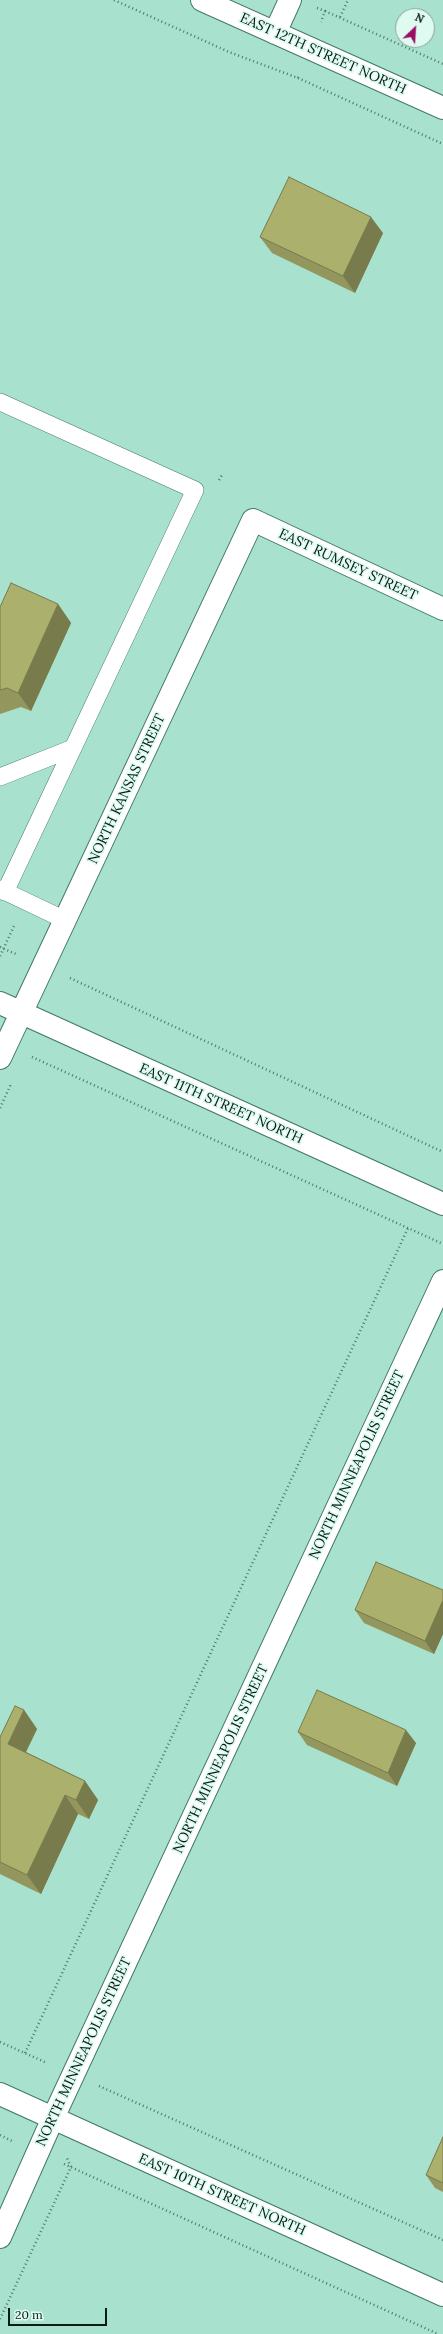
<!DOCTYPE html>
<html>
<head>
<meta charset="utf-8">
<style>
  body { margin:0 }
  #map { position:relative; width:443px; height:2334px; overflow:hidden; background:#a8e1ce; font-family:Lora,serif }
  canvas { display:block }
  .north { position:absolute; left:395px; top:8px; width:40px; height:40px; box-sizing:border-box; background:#dffbf1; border:1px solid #88a29a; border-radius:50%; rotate:25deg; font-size:11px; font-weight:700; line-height:16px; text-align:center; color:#061d17 }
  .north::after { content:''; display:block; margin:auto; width:14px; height:18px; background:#9a0f61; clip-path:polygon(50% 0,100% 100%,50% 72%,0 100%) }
  .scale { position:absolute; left:8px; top:2308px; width:99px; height:18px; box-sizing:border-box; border:2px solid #061d17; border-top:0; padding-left:5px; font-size:12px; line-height:14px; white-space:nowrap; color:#061d17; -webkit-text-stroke:3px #dffbf1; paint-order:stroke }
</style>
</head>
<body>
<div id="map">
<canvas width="443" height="2334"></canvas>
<div class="north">N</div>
<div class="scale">20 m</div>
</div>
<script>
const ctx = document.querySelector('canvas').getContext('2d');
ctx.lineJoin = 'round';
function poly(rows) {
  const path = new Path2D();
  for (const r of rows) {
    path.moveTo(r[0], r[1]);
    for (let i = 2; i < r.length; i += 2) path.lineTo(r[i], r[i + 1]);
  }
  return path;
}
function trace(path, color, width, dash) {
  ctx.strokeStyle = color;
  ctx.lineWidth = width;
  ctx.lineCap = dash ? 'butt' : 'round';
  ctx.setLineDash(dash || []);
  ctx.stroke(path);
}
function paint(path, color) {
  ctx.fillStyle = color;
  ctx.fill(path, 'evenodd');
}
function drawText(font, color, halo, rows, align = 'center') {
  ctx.font = font + ' Lora,serif';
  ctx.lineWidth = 3.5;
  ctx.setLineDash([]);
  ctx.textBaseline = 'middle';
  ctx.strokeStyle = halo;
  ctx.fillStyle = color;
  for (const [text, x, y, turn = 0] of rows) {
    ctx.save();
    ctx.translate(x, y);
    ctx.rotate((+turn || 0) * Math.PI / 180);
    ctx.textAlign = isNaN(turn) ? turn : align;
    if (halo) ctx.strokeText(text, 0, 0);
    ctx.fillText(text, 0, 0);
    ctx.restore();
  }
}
const service = poly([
  [0,402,195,490,5,892],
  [0,777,73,748],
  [0,889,65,920]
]);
const minor = poly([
  [202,0,443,108],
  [275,33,290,0],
  [0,1003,443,1204],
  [0,1058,253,520,443,609],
  [0,2094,443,2295],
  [0,2237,53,2118,443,1281]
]);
trace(service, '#437969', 18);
trace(minor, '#437969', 24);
trace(poly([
  [114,0,229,52,298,78,299,75],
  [317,8,325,11,321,22],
  [325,11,443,64],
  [340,17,348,0],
  [298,78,443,144],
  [219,480,222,475],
  [0,947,18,955],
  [0,956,15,924],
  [70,978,443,1152],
  [32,1057,443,1244],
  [0,1108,11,1084],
  [0,2042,47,2063],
  [25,2053,408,1228],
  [99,2086,443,2240],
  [0,2135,12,2141],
  [64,2164,438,2334],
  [0,2319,71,2167,67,2158]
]), '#50766a', 2.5, [1, 3]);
trace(service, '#fff', 17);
trace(minor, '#fff', 22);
paint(poly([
  [383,233,355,293,272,253,260,237],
  [58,604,71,623,31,711,21,707,0,714,0,607],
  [443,1590,443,1634,434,1654,364,1623,355,1610],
  [24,1710,37,1729,26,1752,85,1781,98,1800,89,1819,78,1814,41,1894,0,1874,0,1737],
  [298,1732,416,1743,397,1786,307,1745],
  [443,2137,443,2192,435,2188,426,2175]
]), '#93975e');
paint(poly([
  [371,217,383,233,355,293,343,276],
  [58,604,71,623,31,711,18,693],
  [443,1600,443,1634,434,1654,425,1641],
  [24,1710,37,1729,21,1762,8,1744],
  [406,1730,416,1743,397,1786,388,1773],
  [85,1781,98,1800,89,1819,76,1800],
  [65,1795,78,1814,41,1894,27,1875]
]), '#787b4c');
const building = poly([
  [289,177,371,217,343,276,260,237,289,177],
  [11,583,58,604,18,693,7,688,0,690,0,607,11,583],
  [376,1562,443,1590,443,1600,425,1641,355,1610,376,1562],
  [317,1690,406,1730,388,1773,298,1732,317,1690],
  [15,1706,24,1710,8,1744,85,1781,76,1800,65,1795,27,1875,0,1862,0,1737,15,1706],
  [443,2137,443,2183,426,2175,443,2137]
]);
paint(building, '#abb06d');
trace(building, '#787b4c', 1);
drawText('14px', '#061d17', '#dffbf1', [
  ["EAST 12TH STREET NORTH",323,54,24],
  ["EAST RUMSEY STREET",348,565,25],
  ["NORTH KANSAS STREET",127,789,-65],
  ["EAST 11TH STREET NORTH",221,1104,24],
  ["NORTH MINNEAPOLIS STREET",357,1465,-65],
  ["NORTH MINNEAPOLIS STREET",221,1759,-65],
  ["NORTH MINNEAPOLIS STREET",84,2052,-65],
  ["EAST 10TH STREET NORTH",222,2195,24]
]);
</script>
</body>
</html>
